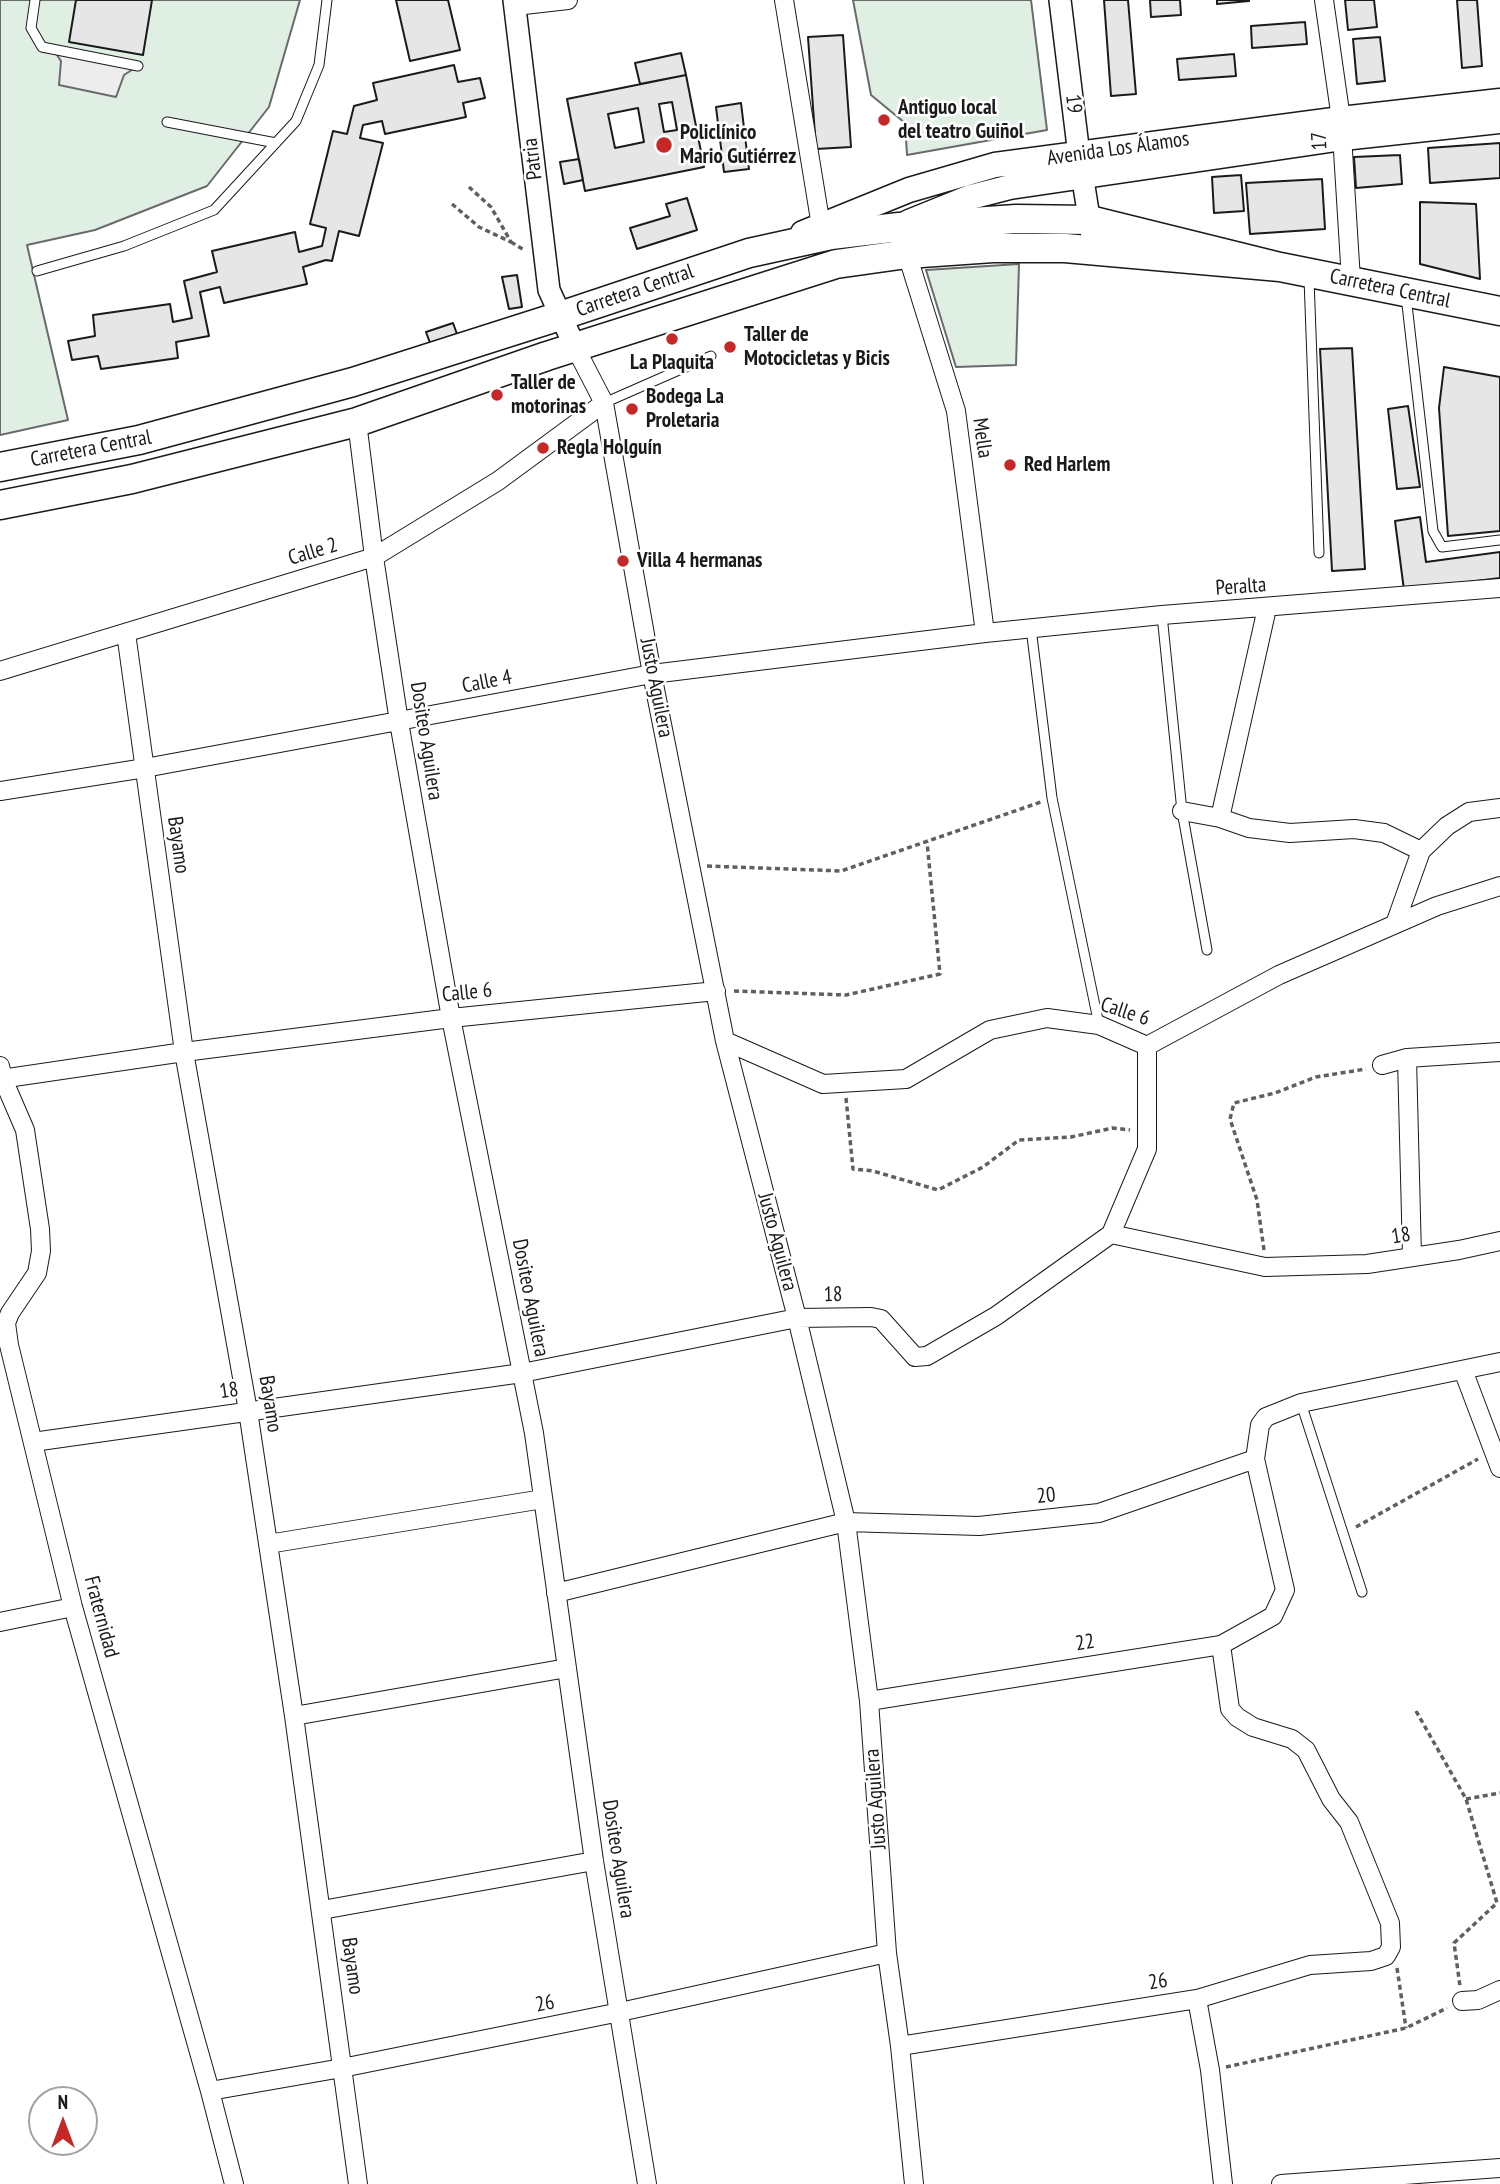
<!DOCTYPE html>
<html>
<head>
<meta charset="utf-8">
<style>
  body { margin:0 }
  #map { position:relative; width:1500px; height:2184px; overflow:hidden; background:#fff; font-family:"PT Sans Narrow",sans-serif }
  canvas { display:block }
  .north { position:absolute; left:28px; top:2086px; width:70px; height:70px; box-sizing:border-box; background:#fff; border:2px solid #a3a3a3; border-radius:50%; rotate:0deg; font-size:19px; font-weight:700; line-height:28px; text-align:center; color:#1a1a1a }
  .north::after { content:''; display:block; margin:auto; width:24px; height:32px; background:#c62828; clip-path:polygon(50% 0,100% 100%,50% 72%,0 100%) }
</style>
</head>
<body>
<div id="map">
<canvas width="1500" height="2184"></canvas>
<div class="north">N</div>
</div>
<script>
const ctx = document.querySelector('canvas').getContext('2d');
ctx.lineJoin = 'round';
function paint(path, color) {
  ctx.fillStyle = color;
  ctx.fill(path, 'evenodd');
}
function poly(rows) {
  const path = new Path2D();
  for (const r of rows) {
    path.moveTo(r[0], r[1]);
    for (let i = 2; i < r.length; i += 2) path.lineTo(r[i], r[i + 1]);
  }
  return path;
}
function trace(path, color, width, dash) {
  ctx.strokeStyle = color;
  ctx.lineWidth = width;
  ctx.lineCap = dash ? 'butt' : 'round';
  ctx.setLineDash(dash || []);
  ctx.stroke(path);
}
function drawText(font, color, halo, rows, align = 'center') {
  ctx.font = font + ' "PT Sans Narrow",sans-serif';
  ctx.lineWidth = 5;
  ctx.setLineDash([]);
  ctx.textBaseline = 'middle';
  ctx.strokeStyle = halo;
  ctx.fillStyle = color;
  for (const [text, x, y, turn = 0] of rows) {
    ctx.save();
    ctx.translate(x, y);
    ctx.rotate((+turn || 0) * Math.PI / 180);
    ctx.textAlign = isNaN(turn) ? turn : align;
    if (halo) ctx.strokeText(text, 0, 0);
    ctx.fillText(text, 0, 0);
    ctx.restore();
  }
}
const green = poly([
  [0,0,300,0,269,107,207,186,95,230,27,245,68,420,0,435,0,0],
  [853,0,1031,0,1047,130,907,155,905,123,871,95,853,0],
  [1019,264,1016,365,956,367,926,270,1019,264]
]);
paint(green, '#e0efe3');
trace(green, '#6a6a6a', 2);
const parking = poly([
  [53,49,138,66,124,75,116,97,59,85,61,61,53,49]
]);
paint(parking, '#ededed');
trace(parking, '#6a6a6a', 2);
const building = poly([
  [76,0,152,0,143,55,69,42,76,0],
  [396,0,448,0,460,50,410,61,396,0],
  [1104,0,1128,0,1136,94,1111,96,1104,0],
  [1150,0,1180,0,1181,15,1151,17,1150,0],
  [1217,0,1249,0,1249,1,1217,4,1217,0],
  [1345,0,1374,0,1377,27,1348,30,1345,0],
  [1457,0,1477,0,1482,66,1462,68,1457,0],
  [1305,22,1307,44,1252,48,1251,26,1305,22],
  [843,35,851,147,816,149,808,37,843,35],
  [1380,37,1385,81,1357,84,1353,39,1380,37],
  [681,53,686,75,640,84,635,63,681,53],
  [1234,54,1236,76,1179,80,1177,59,1234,54],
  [454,65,458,82,480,78,485,98,463,103,466,117,385,134,382,121,363,125,360,138,383,143,359,236,339,231,332,261,326,260,303,267,307,284,224,303,220,287,200,292,209,336,176,342,178,358,101,369,98,356,72,360,68,341,95,336,93,315,170,304,173,322,192,318,184,281,217,272,212,251,295,232,299,252,322,246,326,228,310,224,333,131,347,134,354,106,377,100,373,83,454,65],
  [686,75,704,167,585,191,567,99,686,75],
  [672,102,677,130,664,132,659,104,672,102],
  [638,108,644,142,615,148,608,114,638,108],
  [741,103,749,169,724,172,716,107,741,103],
  [1500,143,1500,178,1430,183,1428,148,1500,143],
  [1400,155,1402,184,1356,188,1354,157,1400,155],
  [579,159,583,180,564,184,560,162,579,159],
  [1241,175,1244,211,1214,213,1212,177,1241,175],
  [1322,179,1325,229,1250,234,1246,183,1322,179],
  [687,198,697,230,637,249,630,228,670,216,666,204,687,198],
  [1420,202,1476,204,1480,279,1420,264,1420,202],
  [517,275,522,307,509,309,502,277,517,275],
  [453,323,457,334,430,343,426,332,453,323],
  [1352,348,1365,569,1332,571,1320,349,1352,348],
  [1444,367,1500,377,1500,531,1448,536,1439,408,1444,367],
  [1408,406,1420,487,1397,489,1388,409,1408,406],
  [1420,517,1426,562,1500,552,1500,578,1404,590,1395,521,1420,517]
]);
paint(building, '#e6e6e6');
trace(building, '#1a1a1a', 2);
const service = poly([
  [35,0,31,28,42,47,138,66],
  [167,122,276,143],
  [37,271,124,246,214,210,296,121,319,65,327,0],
  [1309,278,1319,553],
  [1406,296,1433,531,1442,547,1500,540],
  [604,403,711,356],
  [1162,615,1182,811,1207,950],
  [1031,628,1052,798,1099,1025],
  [1301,1403,1362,1592]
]);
const minor = poly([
  [784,0,821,226],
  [1324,0,1341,119,1351,280],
  [515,6,568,0],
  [907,254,956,411,985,633],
  [575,347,604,403,652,674,725,1041,797,1318,846,1522,869,1701,887,1953,900,2046,914,2184],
  [357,422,374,557,399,722,451,1018,534,1433,594,1861,647,2184],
  [126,633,184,1052,248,1411,294,1716,358,2184],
  [0,671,374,557,498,481,604,403],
  [0,791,145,768,652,674,985,633,1162,615,1500,588],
  [1182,811,1220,818,1249,828,1290,833,1354,829,1384,833,1421,851],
  [1220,818,1267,608],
  [1395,924,1421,851,1447,826,1469,812,1500,808],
  [725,1041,823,1084,906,1079,990,1030,1047,1018,1099,1025,1147,1046],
  [1147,1046,1279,975,1437,906,1500,886],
  [1407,1058,1412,1256],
  [1382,1065,1407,1058,1500,1052],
  [0,1066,3,1079,25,1130,40,1229,41,1251,37,1273,10,1313,6,1323,9,1345,73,1607,210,2091,234,2184],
  [0,1079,184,1052,451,1018,716,991],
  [1111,1234,1147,1149,1147,1046],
  [1463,1370,1500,1468],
  [33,1442,522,1373,797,1318,871,1317,881,1319,915,1357,927,1356,996,1316,1111,1234,1265,1267,1367,1264,1459,1250,1500,1241],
  [268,1544,543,1499],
  [556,1593,846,1522,979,1526,1099,1513,1255,1459],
  [0,1622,73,1607],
  [869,1701,1221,1645,1273,1616,1285,1590,1255,1459,1260,1425,1266,1417,1301,1403,1500,1362],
  [294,1716,567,1668],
  [322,1910,594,1861],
  [1197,1999,1210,2070,1223,2184],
  [1462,2001,1478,2000,1500,1990],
  [900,2046,1197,1999,1310,1965,1371,1961,1386,1956,1391,1947,1390,1923,1349,1822,1331,1799,1306,1750,1292,1739,1253,1727,1237,1717,1230,1709,1221,1645],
  [210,2091,342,2068,620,2012,887,1953],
  [1281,2184,1500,2168]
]);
const tertiary = poly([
  [514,0,549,290,575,347],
  [1060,0,1079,155,1094,249]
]);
const secondary = poly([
  [909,222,971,197,1010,187,1343,138,1500,121],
  [803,233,909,190,995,165,1341,119,1500,101]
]);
const primary = poly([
  [1280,267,1500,311],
  [0,467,139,440,353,382,560,316,749,253,831,235,899,227,1016,219,1090,220,1280,267,1065,248,993,248,907,254,836,264,547,356,357,422,132,479,0,505]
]);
trace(service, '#1a1a1a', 11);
trace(minor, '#1a1a1a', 20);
trace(tertiary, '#1a1a1a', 24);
trace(secondary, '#1a1a1a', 27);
trace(primary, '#1a1a1a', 31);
trace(poly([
  [452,204,479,227,511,242,491,207,469,187],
  [511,242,524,250],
  [707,866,841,871,1041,802],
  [734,991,846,995,940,974,927,842],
  [846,1098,853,1169,873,1171,938,1190,983,1167,1019,1140,1071,1137,1113,1128,1130,1130],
  [1264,1250,1257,1200,1230,1119,1234,1103,1275,1093,1316,1077,1366,1069],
  [1356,1527,1478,1459],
  [1416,1711,1466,1799,1497,1903,1454,1943,1460,1986],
  [1466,1799,1500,1793],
  [1397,1968,1406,2028],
  [1226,2067,1406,2028,1447,2008]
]), '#5f5f5f', 3.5, [5, 3.5]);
trace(service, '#fff', 9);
trace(minor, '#fff', 18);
trace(tertiary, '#fff', 21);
trace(secondary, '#fff', 24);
trace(primary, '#fff', 28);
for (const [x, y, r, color] of [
  [884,120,7,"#c62828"],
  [664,145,9,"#c62828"],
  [672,339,7,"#c62828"],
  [730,347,7,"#c62828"],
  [497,395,7,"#c62828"],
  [632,409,7,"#c62828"],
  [543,448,7,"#c62828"],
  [1010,465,7,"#c62828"],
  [623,561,7,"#c62828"]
]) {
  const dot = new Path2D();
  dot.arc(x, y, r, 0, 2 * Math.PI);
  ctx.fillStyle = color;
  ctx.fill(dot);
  trace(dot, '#fff', 2.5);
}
drawText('21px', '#1a1a1a', '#fff', [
  ["19",1073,104,83],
  ["17",1320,141,-93],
  ["Avenida Los Álamos",1118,149,-8],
  ["Patria",533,159,-97],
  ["Carretera Central",1390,289,12],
  ["Carretera Central",635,291,-19],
  ["Mella",982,438,82],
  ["Carretera Central",91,449,-11],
  ["Calle 2",313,552,-17],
  ["Peralta",1241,587,-4],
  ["Calle 4",487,682,-11],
  ["Justo Aguilera",656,688,79],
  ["Dositeo Aguilera",426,741,81],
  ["Bayamo",178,845,82],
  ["Calle 6",467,993,-6],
  ["Calle 6",1125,1012,18],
  ["18",1401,1236,-9],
  ["Justo Aguilera",777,1242,75],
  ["18",833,1295,-1],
  ["Dositeo Aguilera",530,1298,79],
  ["18",229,1391,-8],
  ["Bayamo",270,1404,81],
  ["20",1046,1496,-6],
  ["Fraternidad",101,1617,75],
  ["22",1085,1643,-9],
  ["Justo Aguilera",876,1799,-94],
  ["Dositeo Aguilera",618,1859,81],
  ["Bayamo",352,1966,82],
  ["26",1158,1982,-9],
  ["26",545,2004,-12]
]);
drawText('bold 21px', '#1a1a1a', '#fff', [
  ["Antiguo local",898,108],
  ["del teatro Guiñol",898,132],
  ["Policlínico",680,133],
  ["Mario Gutiérrez",680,157],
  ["Taller de",744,335],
  ["Motocicletas y Bicis",744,359],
  ["La Plaquita",672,363,"center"],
  ["Taller de",511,383],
  ["motorinas",511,407],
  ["Bodega La",646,397],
  ["Proletaria",646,421],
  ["Regla Holguín",557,448],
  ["Red Harlem",1024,465],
  ["Villa 4 hermanas",637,561]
], 'left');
</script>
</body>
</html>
